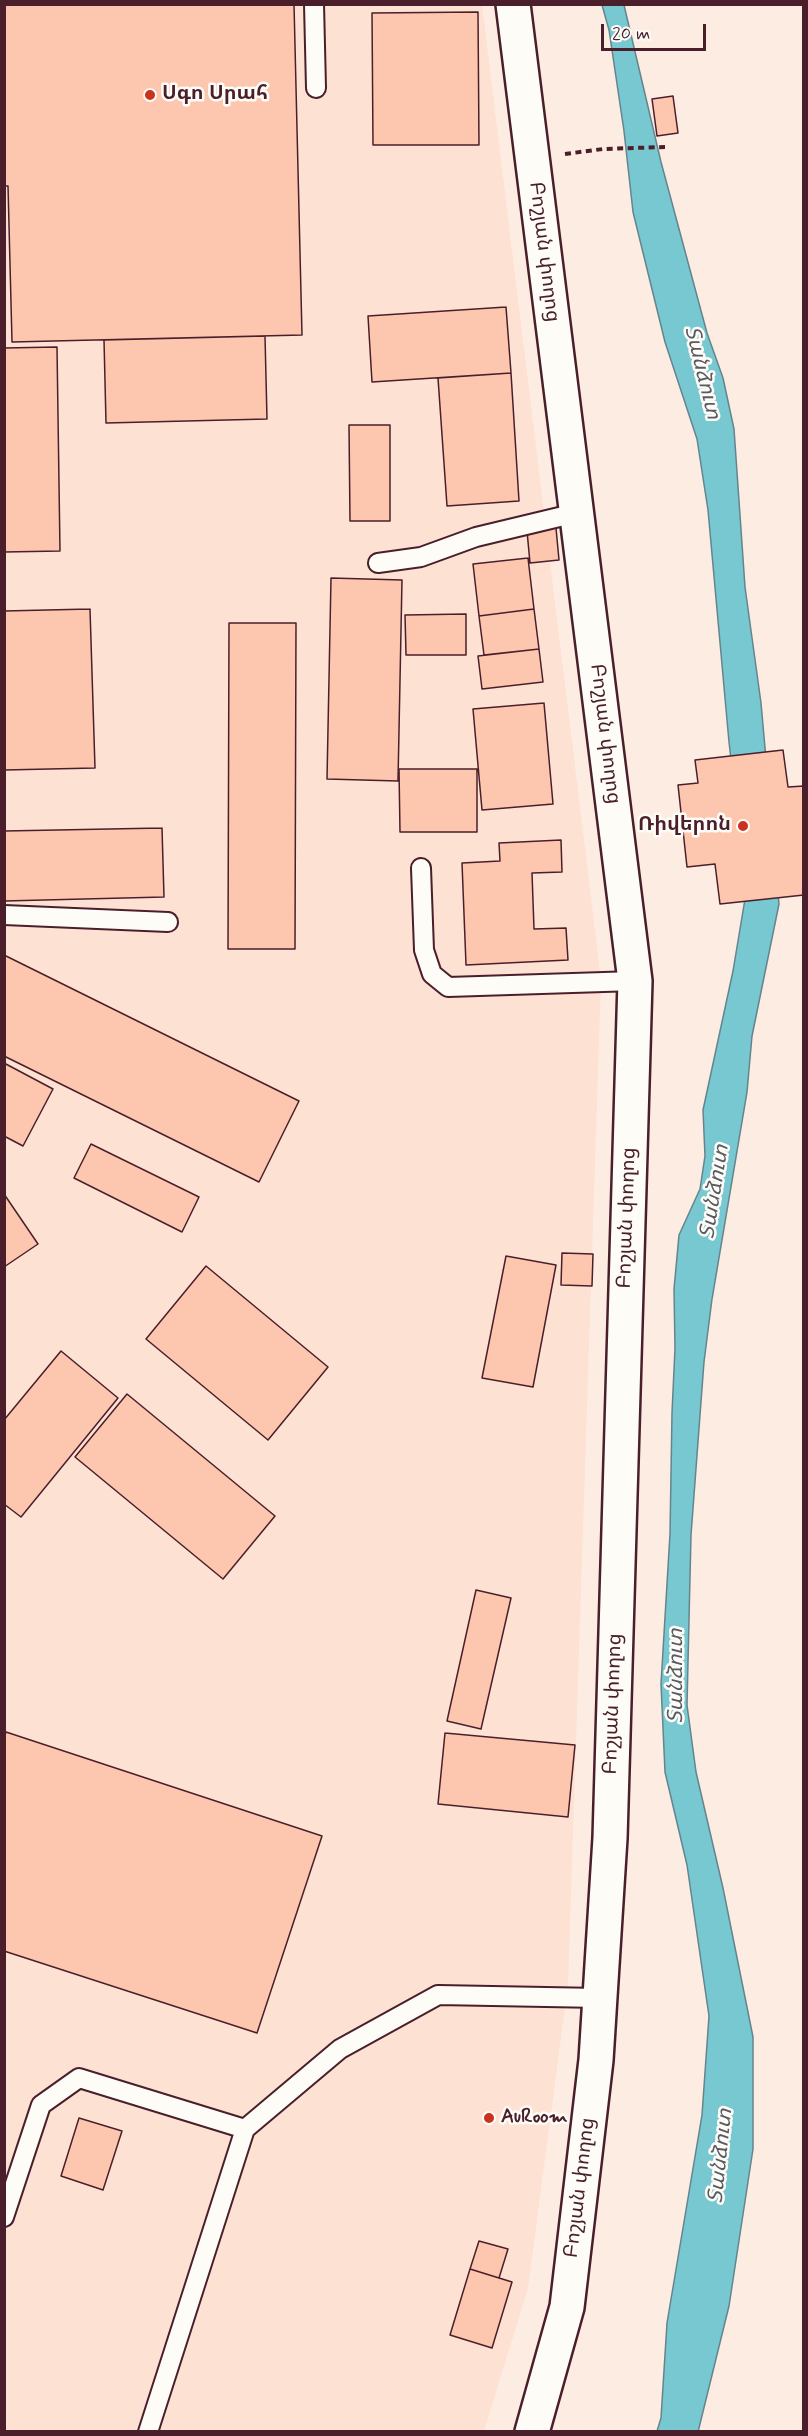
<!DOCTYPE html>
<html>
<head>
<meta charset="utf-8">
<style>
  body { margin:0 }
  #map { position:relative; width:808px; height:2436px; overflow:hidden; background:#fdece1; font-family:Mynerve,sans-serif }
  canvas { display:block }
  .frame { position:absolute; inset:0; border:6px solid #4a1f2b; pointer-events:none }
  .scale { position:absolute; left:601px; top:24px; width:105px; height:27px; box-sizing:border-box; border:3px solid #4a1f2b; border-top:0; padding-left:8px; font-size:18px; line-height:21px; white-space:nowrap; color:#4a1f2b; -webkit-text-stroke:4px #fdfcf7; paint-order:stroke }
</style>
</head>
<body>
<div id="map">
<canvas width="808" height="2436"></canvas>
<div class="frame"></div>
<div class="scale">20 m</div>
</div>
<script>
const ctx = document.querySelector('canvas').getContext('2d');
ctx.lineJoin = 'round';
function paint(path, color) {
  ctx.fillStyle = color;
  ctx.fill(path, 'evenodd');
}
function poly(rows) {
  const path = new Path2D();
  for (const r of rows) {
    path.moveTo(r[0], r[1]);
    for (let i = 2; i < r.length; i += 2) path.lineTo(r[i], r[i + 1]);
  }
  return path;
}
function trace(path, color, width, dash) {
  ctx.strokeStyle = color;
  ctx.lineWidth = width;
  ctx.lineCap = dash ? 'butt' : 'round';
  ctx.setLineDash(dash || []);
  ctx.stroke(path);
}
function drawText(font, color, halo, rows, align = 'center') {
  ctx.font = font + ' Mynerve,"Noto Sans Armenian",sans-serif';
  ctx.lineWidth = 5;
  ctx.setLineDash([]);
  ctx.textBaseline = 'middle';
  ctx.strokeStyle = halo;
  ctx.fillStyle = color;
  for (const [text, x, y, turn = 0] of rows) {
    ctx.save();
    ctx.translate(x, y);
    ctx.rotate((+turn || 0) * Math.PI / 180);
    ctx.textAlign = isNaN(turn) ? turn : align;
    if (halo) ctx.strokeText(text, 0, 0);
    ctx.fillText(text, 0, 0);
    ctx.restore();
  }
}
paint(poly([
  [5,5,482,5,601,979,568,1984,528,2288,484,2431,5,2432]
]), '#fde1d2');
const water = poly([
  [602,5,624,5,661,162,707,333,723,378,734,429,745,587,761,703,779,904,752,1036,747,1092,712,1299,704,1362,691,1535,687,1705,696,1772,723,1888,753,2037,753,2149,729,2306,698,2432,657,2431,661,2418,667,2323,702,2115,709,2016,687,1865,665,1772,661,1684,670,1534,672,1413,675,1348,674,1289,679,1235,700,1189,705,1156,703,1110,733,971,746,893,729,742,708,510,697,439,665,342,633,212,624,131,609,30,602,5]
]);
paint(water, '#77c8d0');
trace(water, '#65848e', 1.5);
const building = poly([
  [4,4,294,4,302,335,12,342,8,186,4,186,4,4],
  [478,12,479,145,373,145,372,13,478,12],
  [673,96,678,133,657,136,652,99,673,96],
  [506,307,511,373,372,382,368,316,506,307],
  [265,336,267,419,106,423,104,340,265,336],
  [57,347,60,551,4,552,4,348,57,347],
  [511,373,519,501,447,506,438,378,511,373],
  [349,425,390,425,390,521,350,521,349,425],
  [556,528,559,560,530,563,527,531,556,528],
  [528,558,534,609,479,616,473,564,528,558],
  [331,578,402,580,398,781,327,779,331,578],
  [90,609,95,768,4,770,4,611,90,609],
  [534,609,539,649,484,655,479,616,534,609],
  [466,614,466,655,406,655,405,615,466,614],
  [229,623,296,623,295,949,228,949,229,623],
  [539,649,543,682,482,689,478,656,539,649],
  [544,703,553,804,482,810,473,709,544,703],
  [783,750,788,787,804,786,804,895,720,904,715,864,687,867,678,785,698,783,695,760,783,750],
  [399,769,477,769,477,832,400,832,399,769],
  [162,828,164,897,4,901,4,831,162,828],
  [561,840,562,872,532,873,534,929,566,928,568,960,466,965,462,863,500,861,499,843,561,840],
  [4,955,299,1101,259,1182,4,1056,4,955],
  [4,1063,53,1089,23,1146,4,1136,4,1063],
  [91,1144,199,1197,182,1232,74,1178,91,1144],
  [4,1194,38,1244,4,1267,4,1194],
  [562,1253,593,1254,592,1286,561,1285,562,1253],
  [506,1256,556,1265,533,1387,482,1378,506,1256],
  [206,1266,328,1367,268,1440,146,1339,206,1266],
  [61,1351,118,1398,21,1517,4,1504,4,1420,61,1351],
  [127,1394,275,1516,223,1579,75,1457,127,1394],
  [476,1590,511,1598,481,1729,447,1721,476,1590],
  [6,1732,322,1836,257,2033,4,1951,4,1738,6,1732],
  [445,1733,575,1745,568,1817,438,1804,445,1733],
  [79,2118,122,2131,103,2190,61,2176,79,2118],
  [479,2241,508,2249,499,2278,470,2269,479,2241],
  [470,2269,512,2282,492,2348,450,2335,470,2269]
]);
paint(building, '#fdc6af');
trace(building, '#4a1f2b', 1.5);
const lane = poly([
  [314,4,316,88],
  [378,563,421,557,476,537,576,513],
  [421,868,424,950,432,974,448,987,635,981],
  [4,915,168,922],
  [4,2217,41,2105,79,2078,245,2129],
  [148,2432,245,2129,340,2049,438,1995,600,1998]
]);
const secondary = poly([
  [513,4,635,981,610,1838,596,2060,567,2307,532,2432]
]);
trace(lane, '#4a1f2b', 22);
trace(secondary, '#4a1f2b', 38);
trace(poly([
  [565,154,603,149,665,147]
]), '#4a1f2b', 4, [6, 4.5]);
trace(lane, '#fdfcf7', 18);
trace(secondary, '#fdfcf7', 33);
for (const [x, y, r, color] of [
  [150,95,6,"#c8321e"],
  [743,826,6,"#c8321e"],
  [489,2118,6,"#c8321e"]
]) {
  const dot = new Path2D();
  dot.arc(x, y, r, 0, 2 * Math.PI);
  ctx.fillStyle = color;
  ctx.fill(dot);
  trace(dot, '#fdfcf7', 2);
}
drawText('bold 20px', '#4a1f2b', '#fdfcf7', [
  ["Սգո Սրահ",162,95],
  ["Ռիվերոն",731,826,"right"],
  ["AuRoom",501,2118]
], 'left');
drawText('20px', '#4a1f2b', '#fdfcf7', [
  ["Բոշյան փողոց",543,252,83],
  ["Բոշյան փողոց",604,734,83],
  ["Բոշյան փողոց",628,1218,-88],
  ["Բոշյան փողոց",614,1704,-88],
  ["Բոշյան փողոց",581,2188,-83]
]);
drawText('italic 21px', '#5a5a65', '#fdfcf7', [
  ["Տանձուտ",701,373,76],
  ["Տանձուտ",716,1192,-81],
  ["Տանձուտ",678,1676,-90],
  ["Տանձուտ",722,2156,-84]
]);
</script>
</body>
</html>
